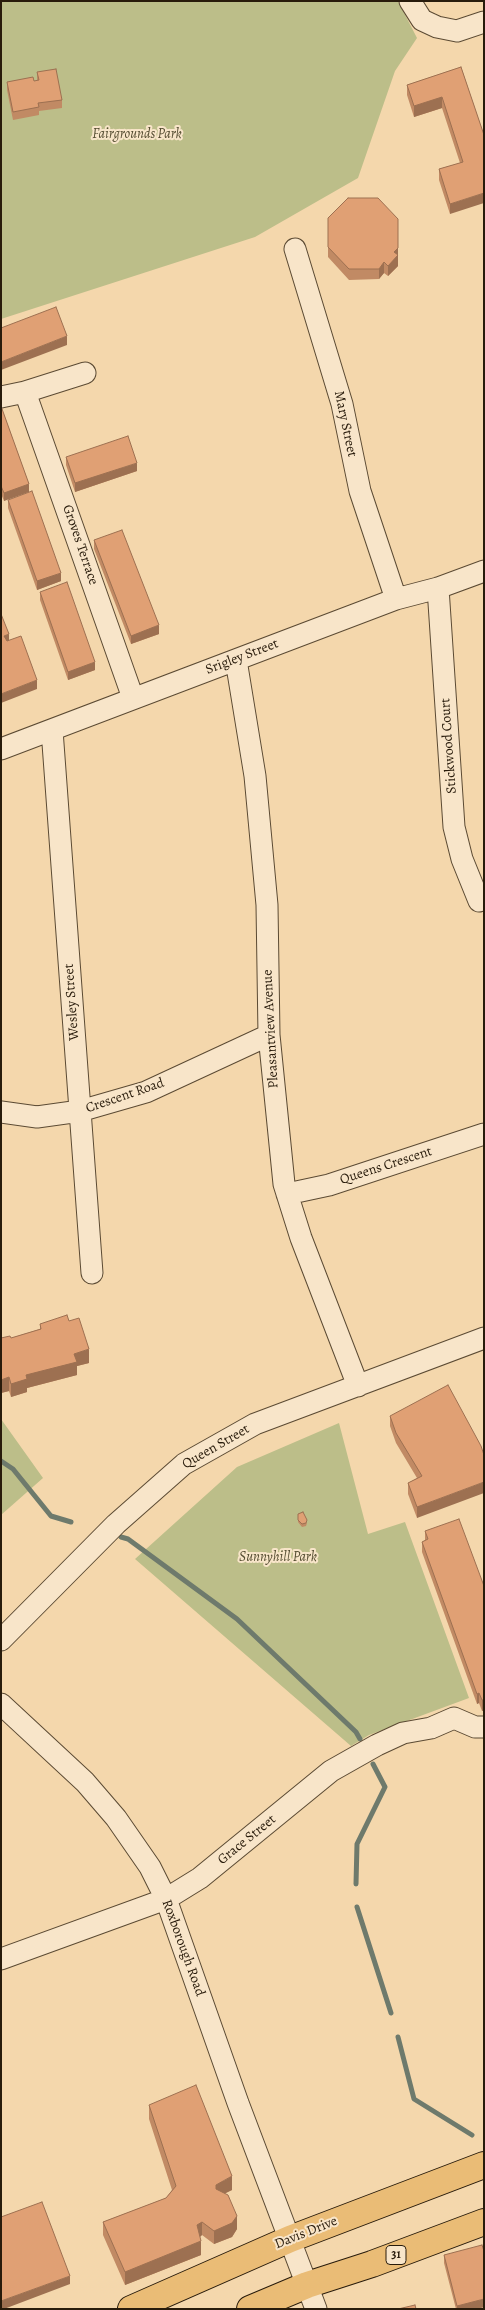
<!DOCTYPE html>
<html>
<head>
<meta charset="utf-8">
<style>
  body { margin:0 }
  #map { position:relative; width:485px; height:2310px; overflow:hidden; background:#f4d7ac; font-family:Alegreya,serif }
  canvas { display:block }
  .frame { position:absolute; inset:0; border:2px solid #281b0b; pointer-events:none }
</style>
</head>
<body>
<div id="map">
<canvas width="485" height="2310"></canvas>
<div class="frame"></div>
</div>
<script>
const ctx = document.querySelector('canvas').getContext('2d');
ctx.lineJoin = 'round';
function paint(path, color) {
  ctx.fillStyle = color;
  ctx.fill(path, 'evenodd');
}
function poly(rows) {
  const path = new Path2D();
  for (const r of rows) {
    path.moveTo(r[0], r[1]);
    for (let i = 2; i < r.length; i += 2) path.lineTo(r[i], r[i + 1]);
  }
  return path;
}
function trace(path, color, width, dash) {
  ctx.strokeStyle = color;
  ctx.lineWidth = width;
  ctx.lineCap = dash ? 'butt' : 'round';
  ctx.setLineDash(dash || []);
  ctx.stroke(path);
}
function drawText(font, color, halo, rows, align = 'center') {
  ctx.font = font + ' Alegreya,serif';
  ctx.lineWidth = 4;
  ctx.setLineDash([]);
  ctx.textBaseline = 'middle';
  ctx.strokeStyle = halo;
  ctx.fillStyle = color;
  for (const [text, x, y, turn = 0] of rows) {
    ctx.save();
    ctx.translate(x, y);
    ctx.rotate((+turn || 0) * Math.PI / 180);
    ctx.textAlign = isNaN(turn) ? turn : align;
    if (halo) ctx.strokeText(text, 0, 0);
    ctx.fillText(text, 0, 0);
    ctx.restore();
  }
}
paint(poly([
  [1,1,398,1,417,38,395,71,358,178,255,237,1,319],
  [1,1419,43,1478,1,1515],
  [339,1423,368,1534,405,1522,469,1698,369,1735,351,1746,135,1559,237,1467]
]), '#bcbe89');
trace(poly([
  [1,1461,13,1469,51,1516,71,1522],
  [121,1537,128,1539,237,1619,356,1732,360,1739],
  [356,1884,357,1844,385,1787,373,1764],
  [357,1907,391,2013],
  [398,2037,414,2099,472,2135]
]), '#6e7a6c', 5);
const minor = poly([
  [410,1,422,20,437,27,457,31,484,22],
  [295,249,342,404,360,491,396,599],
  [25,392,133,698],
  [1,397,25,392,85,373],
  [438,588,454,827,462,859,479,901],
  [236,660,255,776,267,905,269,1035,284,1184,301,1238,358,1386],
  [52,730,92,1273],
  [1,749,396,599,438,588,484,571],
  [1,1112,37,1117,80,1111,146,1092,269,1035],
  [287,1194,329,1185,484,1134],
  [1,1640,116,1524,184,1464,255,1424,484,1338],
  [1,1704,85,1782,116,1818,150,1867,166,1899,238,2103,316,2309],
  [1,1959,166,1899,200,1878,331,1771,377,1745,403,1733,431,1728,454,1718,475,1727,484,1727]
]);
const major = poly([
  [131,2309,290,2239,484,2165],
  [250,2309,307,2285,372,2264,484,2222]
]);
trace(minor, '#5b4a33', 23);
trace(major, '#281b0b', 28);
trace(minor, '#f8e5c9', 21);
trace(major, '#eabc76', 26);
paint(poly([
  [461,67,484,135,450,214,439,180,439,169,460,163,442,108,414,117,407,95,407,85],
  [37,72,62,100,62,108,39,111,39,115,13,120,7,90,7,82,34,81,37,81],
  [328,218,398,259,398,266,388,276,384,273,379,279,349,280,328,257],
  [1,406,29,484,4,501,1,494],
  [66,457,137,471,75,492,66,465],
  [8,500,61,581,37,590,8,508],
  [94,540,159,634,131,644,94,549],
  [40,592,95,670,68,680,40,600],
  [69,1321,89,1363,77,1366,77,1375,27,1388,27,1392,11,1397,9,1391,1,1393,11,1338,40,1329,40,1324],
  [390,1416,481,1446,417,1518,408,1494,408,1483,417,1478,396,1443,390,1426],
  [298,1514,307,1523,306,1526,302,1527,298,1522],
  [425,1531,484,1586,484,1710,482,1711,479,1703,477,1704,422,1552,422,1542,425,1540],
  [149,2105,232,2190,225,2193,237,2229,232,2237,214,2244,202,2235,200,2237,201,2255,125,2285,103,2235,103,2222,166,2198,172,2190,149,2119],
  [444,2255,484,2307,477,2309,456,2309,444,2263]
]), '#c18a64');
paint(poly([
  [442,97,442,108,414,117,414,106],
  [484,193,484,203,450,214,450,204],
  [398,219,398,266,388,276,388,266,394,252],
  [384,262,384,273,379,279,379,269],
  [67,336,67,345,1,370,1,362],
  [137,463,137,471,75,492,75,483],
  [29,484,29,492,4,501,4,493],
  [61,573,61,581,37,590,37,581],
  [159,625,159,634,131,644,131,636],
  [9,634,9,643,4,644,4,636],
  [95,662,95,670,68,680,68,672],
  [37,680,37,689,1,703,1,694],
  [89,1349,89,1363,77,1366,77,1375,27,1388,27,1392,11,1397,11,1384,26,1375,74,1354],
  [9,1377,9,1391,1,1393,1,1380],
  [484,1482,484,1493,417,1518,417,1507],
  [479,1693,479,1703,477,1704,477,1694],
  [482,1700,484,1700,484,1710,482,1711],
  [232,2176,232,2190,216,2198,216,2185],
  [237,2216,237,2229,232,2237,214,2244,214,2231],
  [202,2222,202,2235,197,2239,197,2225],
  [201,2241,201,2255,125,2285,125,2272],
  [70,2276,70,2284,4,2309,1,2309,1,2301],
  [484,2299,484,2307,477,2309,457,2309,457,2306]
]), '#9d7051');
const building = poly([
  [461,67,484,135,484,193,450,204,439,169,463,162,442,97,414,106,407,85,461,67],
  [56,69,62,100,38,103,39,107,13,112,7,82,33,77,34,81,39,80,37,72,56,69],
  [348,198,378,198,398,219,398,248,394,252,398,255,388,266,384,262,379,269,349,269,328,247,328,218,348,198],
  [56,307,67,336,1,362,1,328,56,307],
  [1,406,29,484,4,493,1,486,1,406],
  [128,436,137,463,75,483,66,457,128,436],
  [32,491,61,573,37,581,8,500,32,491],
  [122,530,159,625,131,636,94,540,122,530],
  [67,582,95,662,68,672,40,592,67,582],
  [1,614,9,634,4,636,7,641,21,636,37,680,1,694,1,614],
  [67,1315,69,1321,79,1318,89,1349,74,1354,77,1362,26,1375,27,1379,11,1384,9,1377,1,1380,1,1338,10,1336,11,1338,41,1329,40,1324,67,1315],
  [448,1385,481,1446,484,1455,484,1482,417,1507,408,1483,422,1476,396,1433,390,1416,448,1385],
  [303,1512,307,1520,306,1523,302,1524,298,1520,298,1514,303,1512],
  [459,1519,484,1586,484,1700,482,1700,479,1693,477,1694,422,1542,428,1539,425,1531,459,1519],
  [196,2085,232,2176,216,2185,216,2189,228,2195,237,2216,232,2223,214,2231,202,2222,197,2225,201,2241,125,2272,103,2222,166,2198,176,2186,149,2105,196,2085],
  [42,2202,70,2276,1,2301,1,2217,42,2202],
  [482,2245,484,2251,484,2299,457,2306,444,2255,482,2245],
  [415,2305,416,2309,398,2309,415,2305]
]);
paint(building, '#e0a074');
trace(building, '#9d7051', 1);
for (const [x, y, w] of [
  [396,2255,20]
]) {
  const box = new Path2D();
  box.roundRect(x - w / 2, y - 9.5, w, 19, 4);
  ctx.fillStyle = '#f8e5c9';
  ctx.fill(box);
  trace(box, '#281b0b', 1);
}
drawText('bold 12px', '#281b0b', null, [
  ["31",396,2255]
]);
drawText('italic 14px', '#544c31', '#f8e5c9', [
  ["Fairgrounds Park",137,135],
  ["Sunnyhill Park",278,1558]
]);
drawText('14px', '#281b0b', '#f8e5c9', [
  ["Mary Street",345,424,78],
  ["Groves Terrace",80,545,71],
  ["Srigley Street",242,657,-21],
  ["Stickwood Court",449,746,-94],
  ["Wesley Street",72,1002,-94],
  ["Pleasantview Avenue",271,1029,-93],
  ["Crescent Road",125,1096,-19],
  ["Queens Crescent",386,1166,-18],
  ["Queen Street",216,1447,-30],
  ["Grace Street",247,1840,-39],
  ["Roxborough Road",183,1948,70],
  ["Davis Drive",306,2233,-22]
]);
</script>
</body>
</html>
